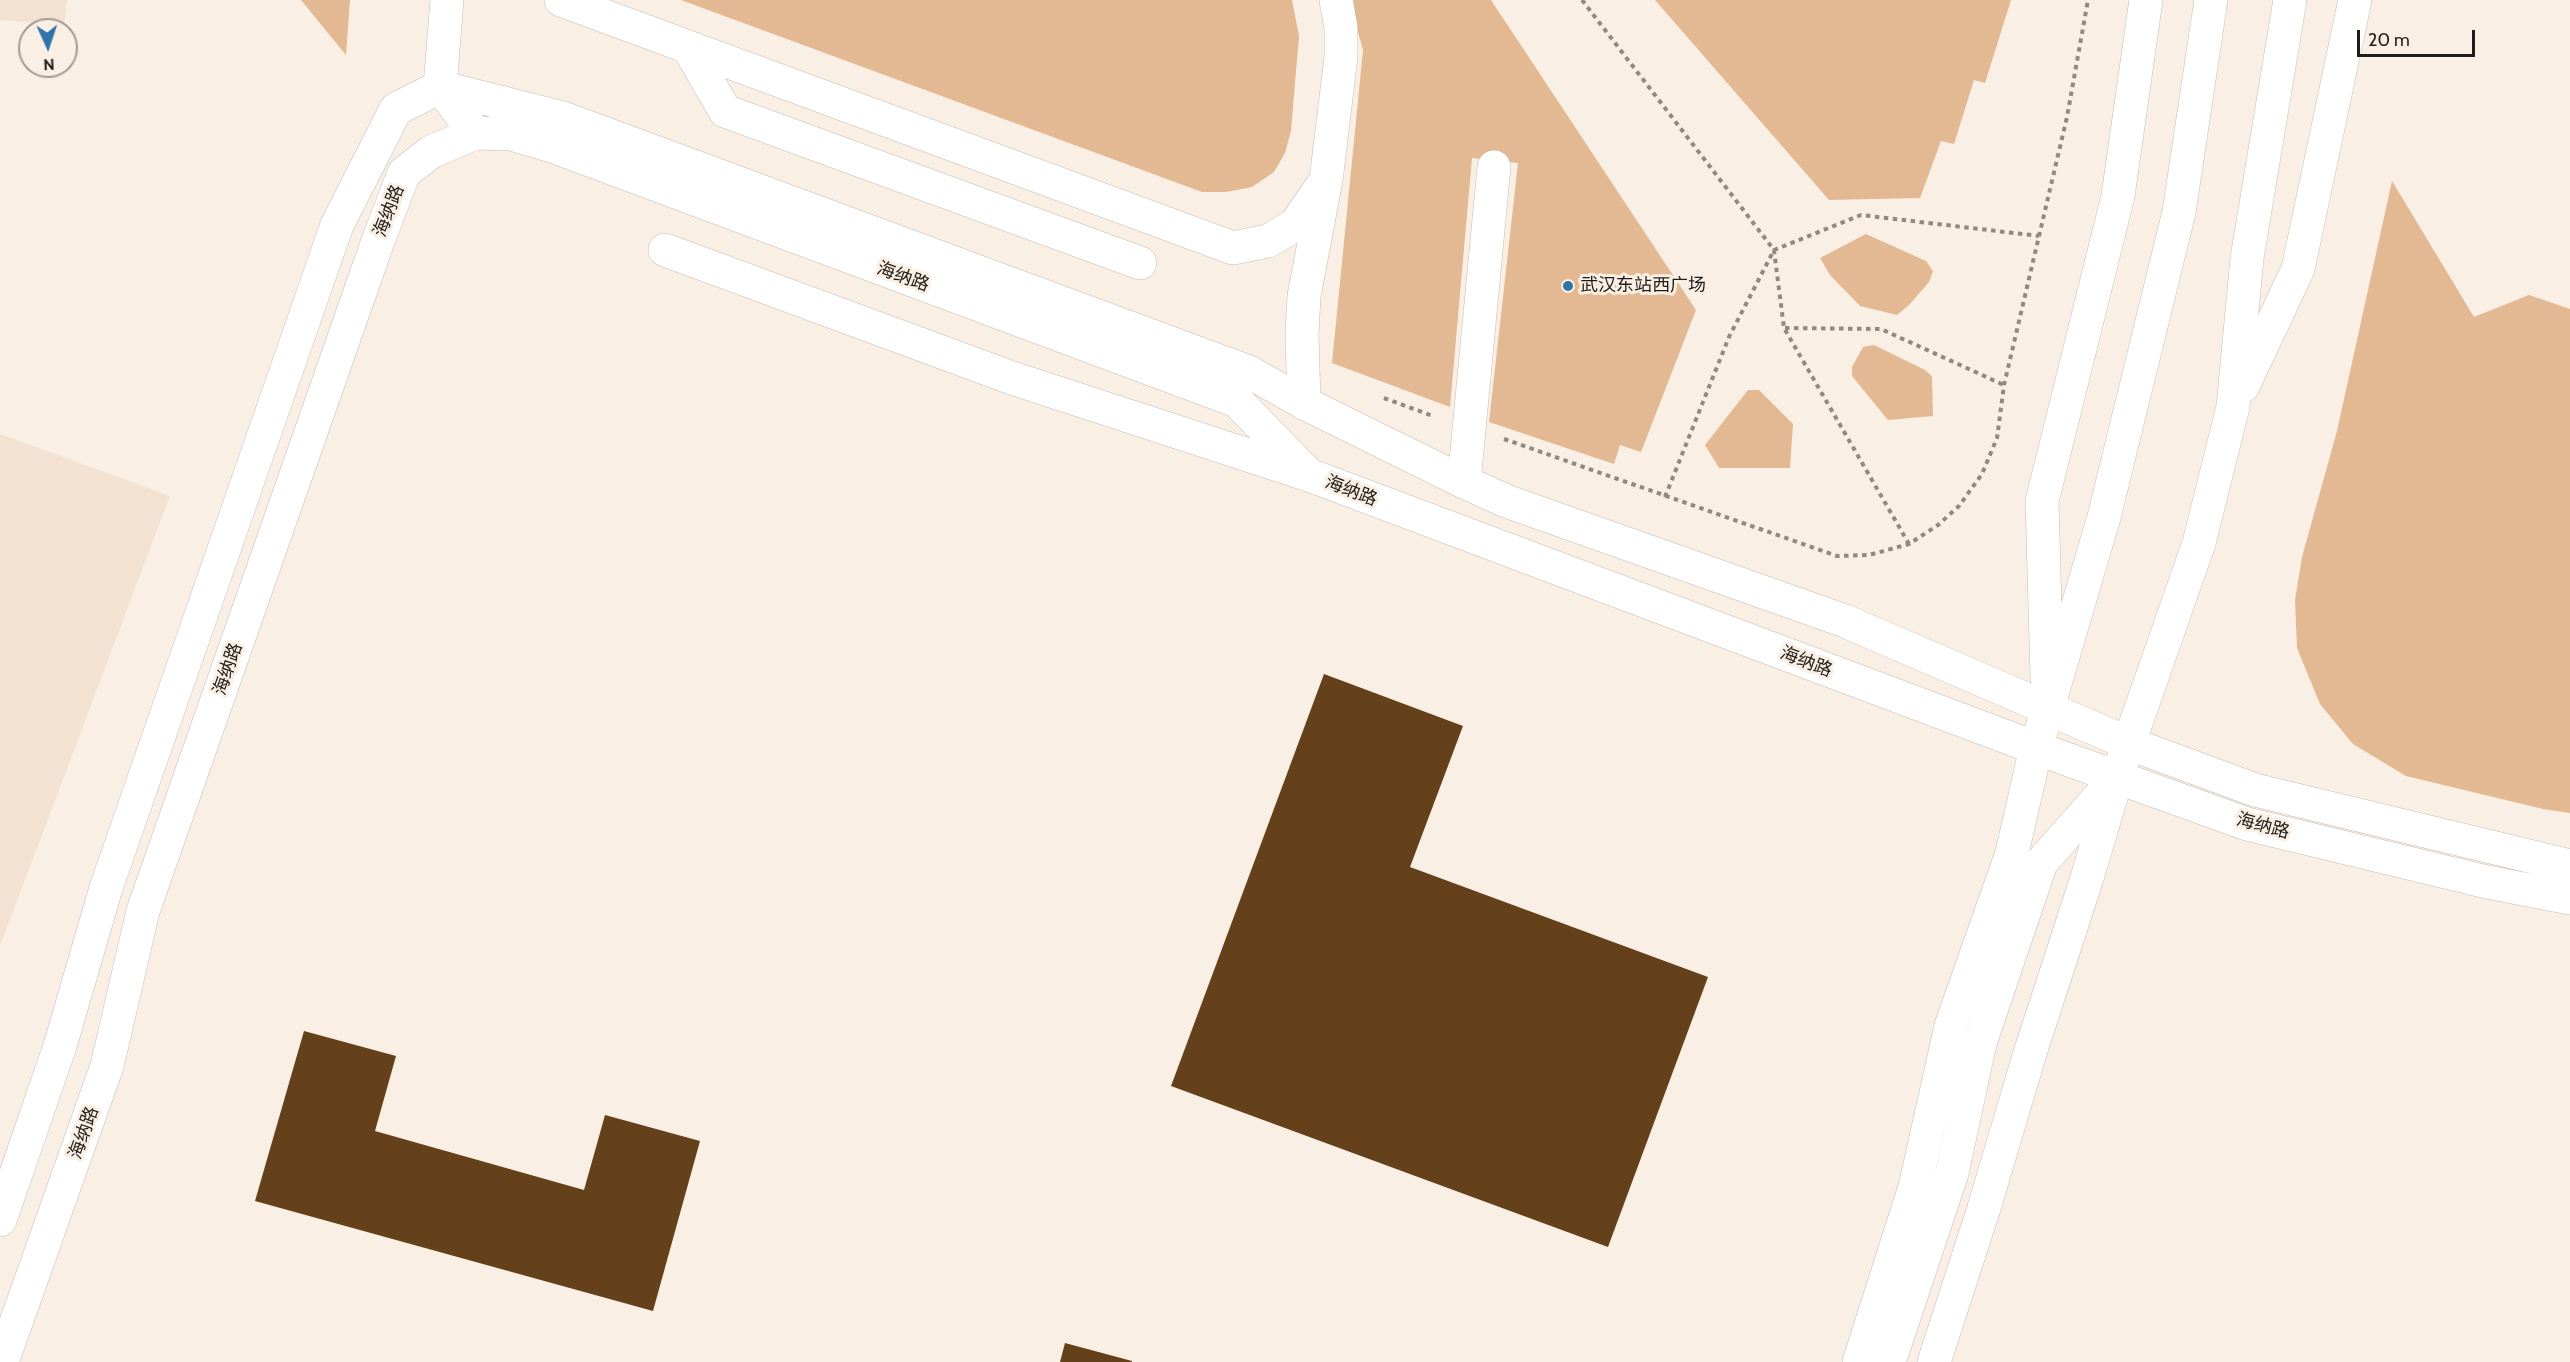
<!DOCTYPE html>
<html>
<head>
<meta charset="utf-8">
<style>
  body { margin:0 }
  #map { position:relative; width:2570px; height:1362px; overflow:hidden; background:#faefe5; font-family:Cabin,sans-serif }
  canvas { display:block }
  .north { position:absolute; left:18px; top:18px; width:60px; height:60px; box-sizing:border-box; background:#faefe5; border:2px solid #a39b93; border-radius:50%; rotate:177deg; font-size:16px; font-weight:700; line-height:24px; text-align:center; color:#201c19 }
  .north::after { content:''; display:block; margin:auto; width:21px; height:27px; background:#3174aa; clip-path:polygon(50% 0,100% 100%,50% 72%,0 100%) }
  .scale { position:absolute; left:2357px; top:30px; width:118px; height:27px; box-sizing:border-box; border:3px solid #201c19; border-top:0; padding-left:8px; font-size:18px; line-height:21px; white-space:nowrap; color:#201c19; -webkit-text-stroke:4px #faefe5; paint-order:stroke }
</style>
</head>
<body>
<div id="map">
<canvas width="2570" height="1362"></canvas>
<div class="north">N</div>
<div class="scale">20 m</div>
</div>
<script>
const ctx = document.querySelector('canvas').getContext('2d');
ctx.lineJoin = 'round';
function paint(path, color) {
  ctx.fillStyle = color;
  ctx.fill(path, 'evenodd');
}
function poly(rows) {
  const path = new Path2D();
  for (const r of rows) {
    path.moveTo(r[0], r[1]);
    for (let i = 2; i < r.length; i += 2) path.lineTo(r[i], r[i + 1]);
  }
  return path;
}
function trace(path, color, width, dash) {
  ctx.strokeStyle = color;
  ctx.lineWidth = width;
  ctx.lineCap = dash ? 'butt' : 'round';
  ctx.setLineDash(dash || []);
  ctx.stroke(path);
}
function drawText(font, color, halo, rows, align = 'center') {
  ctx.font = font + ' Cabin,"Noto Sans SC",sans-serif';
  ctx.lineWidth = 6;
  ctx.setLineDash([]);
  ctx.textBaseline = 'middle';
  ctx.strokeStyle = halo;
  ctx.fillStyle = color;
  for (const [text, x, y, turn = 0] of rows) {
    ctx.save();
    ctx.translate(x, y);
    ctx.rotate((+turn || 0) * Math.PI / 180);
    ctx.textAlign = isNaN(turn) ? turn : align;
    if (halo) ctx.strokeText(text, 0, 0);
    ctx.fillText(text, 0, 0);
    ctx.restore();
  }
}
paint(poly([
  [0,0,67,0,64,25,0,20],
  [0,434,170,496,0,946]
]), '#f3e2d2');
paint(poly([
  [301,0,350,0,346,55],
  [681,0,1292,0,1299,36,1291,131,1285,153,1274,172,1252,187,1226,192,1202,192],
  [1349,0,1491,0,1696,310,1641,452,1620,445,1614,464,1489,422,1518,163,1472,158,1450,407,1332,363,1363,50],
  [1655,0,2011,0,1985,83,1974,80,1954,144,1941,141,1920,198,1829,200],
  [2392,181,2474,317,2529,295,2570,309,2570,813,2543,809,2406,776,2353,744,2320,704,2297,648,2295,600,2302,557,2337,431],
  [1866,234,1926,261,1933,271,1929,282,1909,305,1897,315,1860,306,1830,275,1820,258],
  [1874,345,1925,370,1932,376,1933,416,1888,420,1852,376,1852,367,1863,347],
  [1748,390,1759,390,1793,424,1790,468,1719,468,1705,445]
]), '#e2b992');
paint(poly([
  [1324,674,1463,726,1410,867,1708,977,1608,1247,1171,1086],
  [304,1031,396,1056,375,1131,584,1190,605,1115,700,1141,653,1311,255,1201],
  [1065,1343,1132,1361,1132,1362,1060,1362]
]), '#64411a');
const minor = poly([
  [447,0,440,87,475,133],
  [561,0,1233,248,1268,241,1295,225,1326,180],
  [689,49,725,111,1140,263],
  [665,250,1012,378,1309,475],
  [1304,403,1302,334,1304,296,1326,180,1341,57,1341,28,1336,0],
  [1464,482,1494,167],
  [1889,1362,1952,1173,1980,1043,2041,863,2117,777]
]);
const major = poly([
  [2243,386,2298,269,2355,0],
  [2047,677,2042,501,2118,196,2146,0],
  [0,1220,60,1046,106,888,337,225,396,109,440,87,563,118,1249,372,1304,403,1464,482,1506,501,1845,621,2128,743,2255,790,2570,866],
  [2,1362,107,1066,143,911,378,241,404,173,431,152,475,133,511,134,555,147,1237,401,1309,475,2036,748,2247,824,2487,882,2570,898],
  [1859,1362,1915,1187,1951,1026,2012,853,2036,748,2104,517,2179,212,2211,0],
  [1934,1362,1984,1208,2030,1053,2087,878,2117,777,2199,543,2233,407,2247,258,2290,0]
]);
trace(minor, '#c7bcb2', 34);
trace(major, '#c7bcb2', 34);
trace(poly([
  [1582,0,1774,250,1784,328,1909,544],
  [1785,328,1881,329,2004,385],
  [1384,398,1433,416],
  [1504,439,1837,556,1869,555,1909,544,1938,525,1959,506,1982,474,1997,438,2004,385,2067,117,2088,0],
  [1665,497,1729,337,1774,250,1861,215,2039,236]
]), '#908982', 4, [4.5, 4.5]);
trace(minor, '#fff', 33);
trace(major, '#fff', 33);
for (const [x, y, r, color] of [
  [1568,286,6,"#3174aa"]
]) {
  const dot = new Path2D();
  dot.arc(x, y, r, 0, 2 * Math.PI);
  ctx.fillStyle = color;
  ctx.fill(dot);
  trace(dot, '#faefe5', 2);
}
drawText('18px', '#201c19', '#faefe5', [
  ["海纳路",389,211,-69],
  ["海纳路",903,277,20],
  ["海纳路",1351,491,21],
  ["海纳路",1806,662,21],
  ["海纳路",228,669,-71],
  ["海纳路",2263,826,15],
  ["海纳路",84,1133,-70]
]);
drawText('18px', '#201c19', '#faefe5', [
  ["武汉东站西广场",1580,286]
], 'left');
</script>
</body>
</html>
